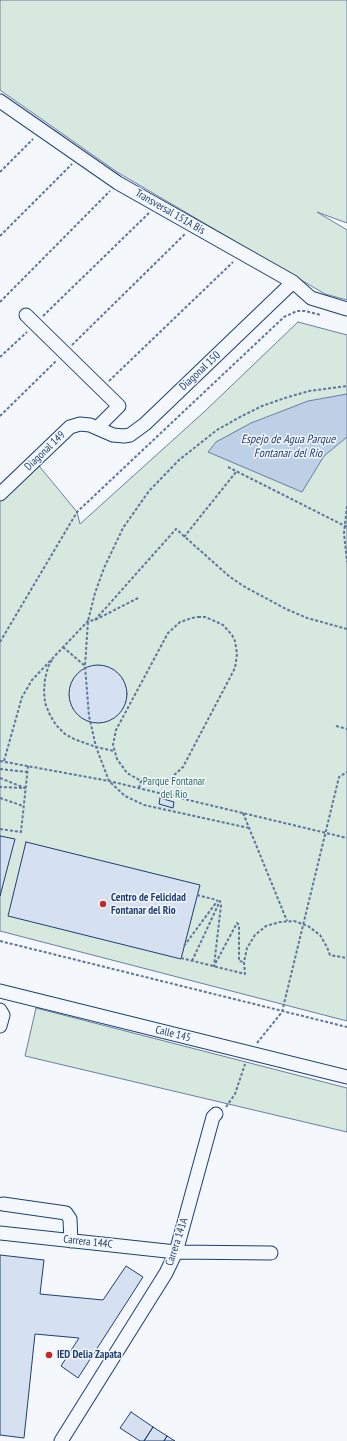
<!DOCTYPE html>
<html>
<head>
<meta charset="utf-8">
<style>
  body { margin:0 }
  canvas { display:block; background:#f4f7fb }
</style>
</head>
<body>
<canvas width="347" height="1441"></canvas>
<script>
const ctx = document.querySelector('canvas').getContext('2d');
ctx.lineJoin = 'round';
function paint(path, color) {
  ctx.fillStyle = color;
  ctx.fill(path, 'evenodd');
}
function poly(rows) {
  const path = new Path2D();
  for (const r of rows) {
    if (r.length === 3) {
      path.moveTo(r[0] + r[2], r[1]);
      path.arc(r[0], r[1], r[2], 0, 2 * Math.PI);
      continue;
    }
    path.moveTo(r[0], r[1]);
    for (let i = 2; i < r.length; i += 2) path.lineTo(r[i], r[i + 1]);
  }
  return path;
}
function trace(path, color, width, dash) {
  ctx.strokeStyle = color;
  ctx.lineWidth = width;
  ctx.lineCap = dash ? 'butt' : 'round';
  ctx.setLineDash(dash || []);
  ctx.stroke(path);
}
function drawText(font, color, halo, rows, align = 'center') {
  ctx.font = font + ' "PT Sans Narrow",sans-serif';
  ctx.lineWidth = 3;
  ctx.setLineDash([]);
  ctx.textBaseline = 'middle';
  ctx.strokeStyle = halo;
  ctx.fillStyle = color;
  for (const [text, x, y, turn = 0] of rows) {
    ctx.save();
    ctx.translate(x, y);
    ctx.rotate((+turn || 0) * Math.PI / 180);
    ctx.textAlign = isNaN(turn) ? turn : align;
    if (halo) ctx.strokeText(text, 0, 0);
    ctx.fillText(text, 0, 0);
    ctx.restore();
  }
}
const green = poly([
  [0,0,347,0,347,223,317,212,347,230,347,300,325,294,117,172,0,90,0,0],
  [298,322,347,335,347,1021,0,931,0,493,35,461,77,512,80,524,204,412,298,322],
  [36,1008,347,1088,347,1132,25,1056,36,1008]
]);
paint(green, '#d7e8df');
trace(green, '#687fa3', 1);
const water = poly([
  [347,394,347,437,324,456,302,492,208,452,216,442,251,423,308,401,347,394]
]);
paint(water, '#bed0e5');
trace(water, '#687fa3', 1);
const building = poly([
  [98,694,29],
  [160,798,174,802,173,808,159,804,160,798],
  [0,836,15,839,0,896,0,836],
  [26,842,200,885,181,959,8,916,26,842],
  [0,1255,44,1260,40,1294,103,1300,126,1266,143,1277,78,1378,61,1366,79,1338,35,1334,24,1438,0,1435,0,1255],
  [131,1412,153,1427,144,1441,140,1441,120,1428,131,1412],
  [153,1427,167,1436,164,1441,144,1441,153,1427],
  [167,1436,175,1441,164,1441,167,1436]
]);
paint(building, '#d5e0f0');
trace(building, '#1d3f73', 1);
const minor = poly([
  [0,101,118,183,293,282,311,298,347,309],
  [26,315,119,406,97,428],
  [0,494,70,427,80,424,90,425,113,435,124,436,130,435,145,424,293,282],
  [0,991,347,1077],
  [0,1010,3,1015,0,1026],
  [3,1204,66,1213,70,1219,71,1241],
  [0,1233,176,1252,271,1253],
  [61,1441,166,1273,176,1252,213,1117,216,1114]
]);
trace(minor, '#1d3f73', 15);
trace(poly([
  [0,172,33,139],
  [0,236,72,164],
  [0,302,110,191],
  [43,316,149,213],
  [72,345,185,234],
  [0,357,27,332],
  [109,381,233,262],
  [0,416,56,361],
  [228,467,347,527],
  [347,506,344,533,347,562],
  [184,537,236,472],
  [198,617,205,617,217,622,223,625,232,635,235,641,237,654,235,668,183,767,171,778,163,781,149,782,141,781,127,773,117,759,113,745,116,730,168,633,180,622,192,618,198,617],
  [95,620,176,529,230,577,245,587,286,609,307,618,347,629],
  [0,642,77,512,284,317,297,311,305,311,321,315],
  [63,647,85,666],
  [52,660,48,667,45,679,44,691,45,703,50,715,56,725,65,734,74,739,96,747,114,751],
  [336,726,347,729],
  [0,761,109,781,347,838],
  [4,761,22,697,32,680,88,621,95,620,138,598],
  [0,769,27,772],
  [0,778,25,788,0,787],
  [139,788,141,781],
  [0,798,23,806],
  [243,813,287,921],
  [249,828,144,805,125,796,109,781,96,747,89,716,85,666,88,621,95,593,104,568,123,528,149,491,179,460,217,430,240,417,262,406,285,398,309,391,347,386],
  [0,829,21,832,28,766],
  [197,895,217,900],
  [0,941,347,1027],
  [184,946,218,900],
  [181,958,245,974,244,962,247,948,255,935,266,926,280,922,294,921,308,926,320,935,327,947,330,955,347,958],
  [192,961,220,901,221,905,214,966,237,923,239,925,239,961,244,962],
  [257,1043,282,1012,339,777,347,772],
  [226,1107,235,1094,245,1064]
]), '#5e769c', 2, [3, 2]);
trace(minor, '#f4f7fb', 13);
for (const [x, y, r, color] of [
  [103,904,4,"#c62828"],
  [49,1355,4,"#c62828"]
]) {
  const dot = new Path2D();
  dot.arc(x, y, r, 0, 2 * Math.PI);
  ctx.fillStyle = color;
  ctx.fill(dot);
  trace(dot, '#f4f7fb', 1.5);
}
drawText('11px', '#1d3f73', '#f4f7fb', [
  ["Transversal 151A Bis",170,212,30],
  ["Diagonal 150",200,371,-43],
  ["Diagonal 149",45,451,-44],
  ["Calle 145",173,1034,14],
  ["Carrera 144C",88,1242,6],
  ["Carrera 141A",177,1242,-72]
]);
drawText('11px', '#2c6c60', '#f4f7fb', [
  ["Parque Fontanar",174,782],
  ["del Rio",174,795]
]);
drawText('bold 11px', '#1d3f73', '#f4f7fb', [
  ["Centro de Felicidad",111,898],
  ["Fontanar del Rio",111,911],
  ["IED Delia Zapata",57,1355]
], 'left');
drawText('italic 12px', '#1d3f73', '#f4f7fb', [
  ["Espejo de Agua Parque",288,440],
  ["Fontanar del Rio",288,454]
]);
</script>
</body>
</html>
